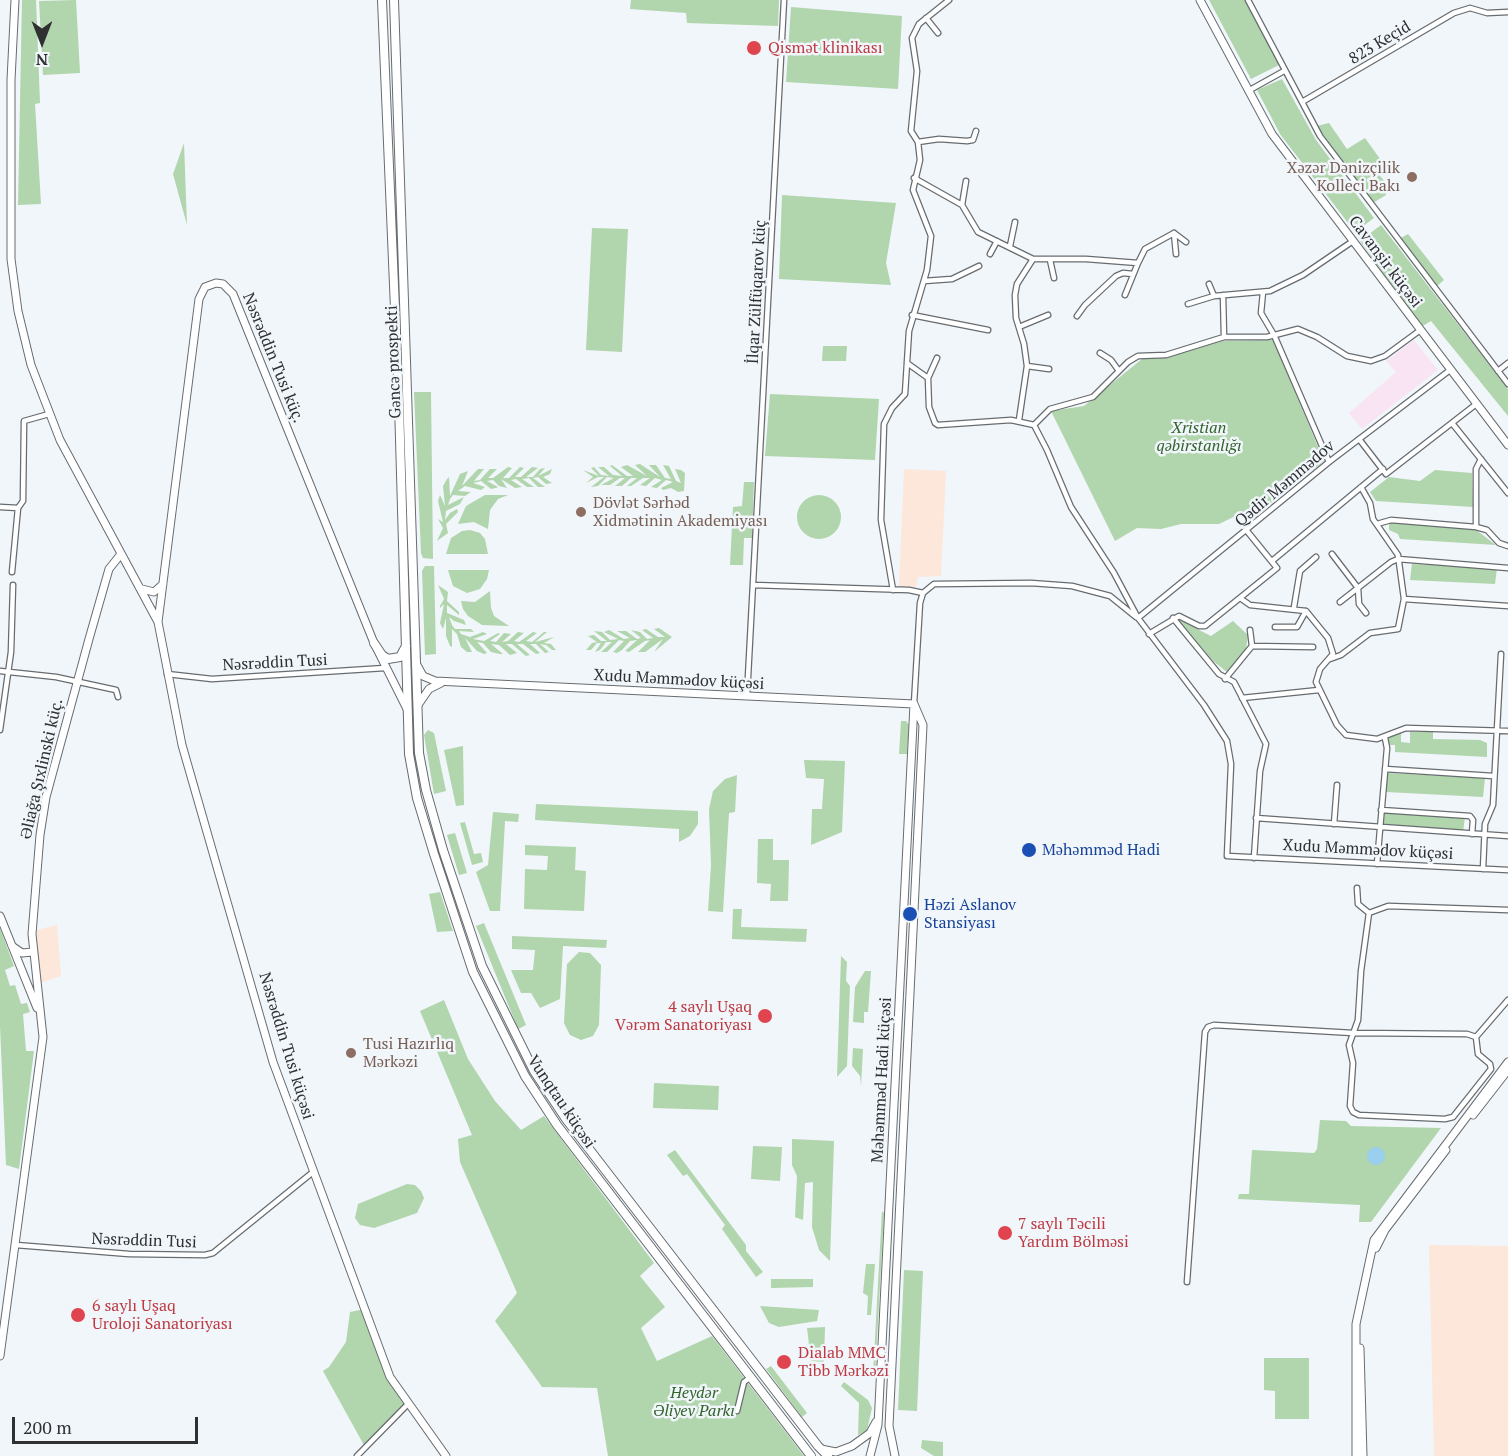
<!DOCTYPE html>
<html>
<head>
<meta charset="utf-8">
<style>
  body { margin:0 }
  #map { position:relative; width:1508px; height:1456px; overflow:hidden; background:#f1f6fb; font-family:"PT Serif",serif }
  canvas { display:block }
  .north { position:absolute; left:12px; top:12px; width:60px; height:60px; -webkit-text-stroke:4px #f1f6fb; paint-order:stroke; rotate:180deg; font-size:16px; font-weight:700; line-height:24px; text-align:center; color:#2e3031 }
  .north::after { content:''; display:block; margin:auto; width:21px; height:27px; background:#2e3031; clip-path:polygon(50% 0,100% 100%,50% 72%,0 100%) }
  .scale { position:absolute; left:12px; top:1417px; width:186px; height:27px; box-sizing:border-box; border:3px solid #2e3031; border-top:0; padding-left:8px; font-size:18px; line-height:21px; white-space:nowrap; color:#2e3031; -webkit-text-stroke:4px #f1f6fb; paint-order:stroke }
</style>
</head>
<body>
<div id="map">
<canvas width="1508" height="1456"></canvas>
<div class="north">N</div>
<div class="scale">200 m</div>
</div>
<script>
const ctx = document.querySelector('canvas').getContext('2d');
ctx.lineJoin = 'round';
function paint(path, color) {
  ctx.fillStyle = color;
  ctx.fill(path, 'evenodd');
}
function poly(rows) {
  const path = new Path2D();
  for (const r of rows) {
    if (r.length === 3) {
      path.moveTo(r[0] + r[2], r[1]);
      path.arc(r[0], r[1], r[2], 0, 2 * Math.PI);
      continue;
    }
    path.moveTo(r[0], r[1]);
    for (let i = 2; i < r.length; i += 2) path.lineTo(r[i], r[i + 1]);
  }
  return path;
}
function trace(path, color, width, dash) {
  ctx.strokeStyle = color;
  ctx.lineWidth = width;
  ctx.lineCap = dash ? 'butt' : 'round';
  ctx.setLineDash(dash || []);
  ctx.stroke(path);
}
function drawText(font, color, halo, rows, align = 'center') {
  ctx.font = font + ' "PT Serif",serif';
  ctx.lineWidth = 5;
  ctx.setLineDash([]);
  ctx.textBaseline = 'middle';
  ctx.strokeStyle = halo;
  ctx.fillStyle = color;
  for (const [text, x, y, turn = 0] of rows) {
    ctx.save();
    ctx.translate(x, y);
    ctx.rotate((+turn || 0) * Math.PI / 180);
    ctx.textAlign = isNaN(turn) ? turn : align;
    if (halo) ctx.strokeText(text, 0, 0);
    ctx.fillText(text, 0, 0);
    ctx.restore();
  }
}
paint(poly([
  [1414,340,1438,370,1362,429,1349,413,1396,372,1386,361]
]), '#f9e4f3');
paint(poly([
  [904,469,946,471,941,576,918,577,916,587,899,586],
  [57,925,61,976,40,983,36,930],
  [1429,1245,1508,1246,1508,1456,1434,1456]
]), '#fde6da');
paint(poly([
  [22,0,36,0,40,103,35,104,41,204,18,205],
  [76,0,80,73,43,75,39,1],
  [631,0,779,0,778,26,687,23,686,13,630,9],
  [1209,0,1246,0,1279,65,1251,79],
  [791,7,902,16,898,89,786,82],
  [1282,79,1316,140,1374,218,1355,232,1280,134,1257,90],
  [1329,123,1347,149,1365,138,1383,163,1374,169,1387,184,1386,195,1373,203,1317,126],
  [184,143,187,225,173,174],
  [782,195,896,203,886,263,891,285,779,279],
  [1381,225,1508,389,1508,416,1431,321,1421,327,1360,241],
  [592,228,628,229,622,352,586,350],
  [1408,234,1444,280,1436,287,1399,239],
  [1273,340,1324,461,1258,513,1248,510,1219,524,1181,524,1161,529,1137,528,1115,541,1051,411,1084,406,1142,359,1165,358,1222,341],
  [823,346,847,346,846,361,822,361],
  [414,392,431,392,433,559,423,558,421,553],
  [770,394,879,399,875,460,765,456],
  [640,464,660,477,649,465,656,465,665,478,671,479,663,465,669,466,676,481,681,483,675,469,681,470,685,473,684,491,678,492,671,488,663,490,661,488,673,482,666,480,657,488,651,487,662,480,655,478,646,486,640,485,650,478,643,478,631,486,627,486,637,478,631,478,622,486,615,486,625,478,620,478,610,485,601,485,614,478,607,477,598,486,591,487,604,477,598,477,586,483,593,477,583,470,599,476,591,468,594,467,601,475,609,476,598,467,604,467,613,475,622,476,610,466,612,465,627,476,633,476,621,467,627,465,647,476,635,465],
  [508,467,512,468,503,478,509,478,520,467,524,468,515,477,521,477,532,467,538,468,526,477,533,477,540,469,545,468,538,476,552,469,550,474,543,477,552,483,546,484,538,477,533,478,545,487,538,487,529,478,522,479,534,487,527,487,516,479,511,480,522,487,515,488,501,479,507,488,499,486,493,480,487,481,498,487,496,488,491,489,481,481,473,483,485,487,481,490,465,486,458,491,471,492,465,496,453,495,450,499,448,505,464,497,460,504,446,511,445,520,450,513,457,509,458,512,446,524,448,533,437,541,443,528,438,519,443,522,438,501,440,495,445,506,443,486,447,479,449,477,450,496,460,474,468,471,462,486,478,469,484,469,474,481,480,480,490,469,497,469,488,478,493,478],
  [1435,470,1472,473,1473,507,1376,501,1370,492,1389,477,1420,481],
  [744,482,754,482,752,538,744,538,743,565,730,565,733,507,742,506],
  [819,517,22],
  [485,495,508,495,498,499,490,510,488,529,474,522,458,524,466,506],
  [1389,522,1476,530,1496,545,1400,539,1398,534,1389,530],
  [470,530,480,533,485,539,488,554,446,554,451,538,462,531],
  [1412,564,1497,568,1495,584,1410,580],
  [425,566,434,566,436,654,425,655,422,571],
  [448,570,489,570,487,579,480,589,467,593,453,586],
  [438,585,448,592,447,601,459,612,459,615,447,605,447,613,464,620,466,625,454,621,449,617,452,625,455,629,471,629,474,632,459,631,461,634,470,637,483,632,487,634,473,639,484,641,498,633,500,634,490,641,496,642,504,633,511,634,502,642,508,641,518,632,524,633,514,641,519,642,533,632,537,633,526,641,532,642,544,632,547,632,535,642,554,637,544,643,551,644,556,650,552,650,546,645,540,644,549,652,545,653,536,644,530,644,540,653,536,654,523,644,517,644,530,655,526,656,512,644,506,644,517,653,510,655,499,645,491,644,503,654,500,654,491,652,483,643,477,642,487,653,484,654,477,651,465,638,472,652,467,652,461,647,457,634,452,629,452,647,450,646,446,636,446,618,443,629,440,623,444,604,440,608,440,606,444,599],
  [490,591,491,608,494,616,509,626,482,625,468,616,463,609,461,601,475,602],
  [1179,620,1211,636,1233,621,1248,635,1246,649,1227,672,1213,661],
  [659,628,672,637,654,652,663,639,645,652,638,652,650,640,645,641,629,652,625,651,637,640,630,641,622,650,617,653,613,652,624,641,619,640,607,652,601,652,612,642,606,642,600,650,595,652,601,643,597,643,591,650,586,650,592,643,597,642,588,636,594,635,601,641,607,641,594,631,602,632,610,640,618,639,604,632,609,630,624,639,630,638,617,631,626,631,637,639,641,638,631,630,640,632,647,639,653,638,642,630,646,629,658,637,665,637,654,629],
  [901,721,906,721,909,725,907,754,899,754],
  [428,730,434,733,446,791,434,794,424,735],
  [1410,732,1433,732,1433,739,1480,740,1487,743,1487,757,1395,752,1395,745,1388,745,1387,739,1395,733,1401,733,1401,742,1410,743],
  [463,746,464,805,456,806,444,750],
  [804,760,845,761,842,832,811,845,812,809,822,809,824,779,806,778],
  [1387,773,1485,778,1483,797,1386,792],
  [737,775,735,812,729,813,723,912,708,911,711,865,709,809,713,791,725,779],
  [536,804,698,811,698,824,690,836,679,842,679,829,535,820],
  [1385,811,1465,817,1463,832,1383,827],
  [493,812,519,814,518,822,505,821,500,911,490,911,476,872,488,865],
  [465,822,474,854,481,853,483,862,472,865,460,823],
  [455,833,467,873,459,875,447,835],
  [758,839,773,839,773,860,789,860,788,901,770,901,771,884,757,883],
  [525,845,576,847,575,870,586,871,584,911,524,909,525,869,547,870,548,856,525,855],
  [440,892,453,931,437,932,429,894],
  [733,909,742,909,741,927,807,929,806,942,732,939],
  [484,923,526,1025,518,1029,476,926],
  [0,928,14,966,5,970,10,986,15,985,21,1004,27,1003,30,1012,23,1014,26,1051,34,1051,19,1169,6,1165,0,1026],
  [512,936,607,940,606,948,563,946,560,999,540,1008,531,993,521,993,511,970,533,970,535,950,512,949],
  [579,952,590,953,601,965,599,1025,593,1036,581,1040,570,1035,564,1023,567,964],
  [841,956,847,962,846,981,850,986,847,1066,837,1077],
  [865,971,871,971,868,1012,864,1012,864,1023,853,1022,855,987],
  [444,1000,468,1059,495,1101,521,1130,544,1116,654,1263,640,1276,665,1307,641,1328,657,1361,712,1336,804,1456,608,1456,597,1388,542,1387,495,1321,517,1293,460,1162,458,1139,472,1135,420,1011],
  [853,1048,863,1049,861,1086,860,1076,852,1066],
  [654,1083,719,1086,718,1110,653,1108],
  [1320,1120,1346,1121,1351,1126,1441,1128,1371,1222,1359,1222,1360,1205,1238,1199,1239,1194,1249,1194,1252,1150,1314,1153,1317,1149],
  [792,1139,834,1141,830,1261,819,1250,812,1227,813,1182,805,1183,803,1220,795,1217,797,1176,792,1165],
  [753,1146,782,1147,780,1181,751,1179],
  [675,1150,746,1245,746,1251,763,1272,756,1277,722,1229,725,1225,687,1174,683,1176,667,1155],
  [407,1184,415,1185,421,1191,424,1198,417,1213,374,1228,360,1225,355,1218,358,1204],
  [882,1211,884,1213,875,1376,873,1374],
  [866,1264,875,1264,871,1315,867,1315,868,1296,863,1293],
  [904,1270,923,1271,917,1411,898,1410],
  [771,1279,813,1279,813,1287,771,1288],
  [760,1306,819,1310,817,1321,779,1327,769,1323],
  [365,1309,377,1342,407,1405,365,1447,323,1371,329,1367,346,1342,350,1312],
  [825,1327,824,1362,811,1361,807,1328],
  [1264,1358,1309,1358,1309,1419,1275,1419,1275,1391,1264,1390],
  [771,1366,807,1413,802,1417,766,1369],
  [844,1382,868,1400,872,1408,867,1430,858,1435,859,1403,841,1386],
  [922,1440,943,1442,943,1456,934,1456,921,1448]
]), '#b1d5ac');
paint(poly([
  [1376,1156,9]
]), '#9acfee');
const street = poly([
  [1248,0,1320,136,1508,384],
  [926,18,938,33],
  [1248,91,1284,71],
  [1302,102,1454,13,1470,8,1487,13,1508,12],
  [918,142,939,139,967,141,973,140,976,131],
  [914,178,962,205,978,232,1033,259,1086,259,1138,263,1145,249,1174,233],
  [962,205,966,181],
  [1174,233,1176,254],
  [1174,233,1186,242],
  [1010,246,1015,222],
  [990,254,997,241],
  [1050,260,1054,278],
  [924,281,952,279,979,266],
  [1209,284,1214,296,1270,291,1303,275,1353,241],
  [1263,292,1261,313,1274,335,1329,462],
  [1125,295,1138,263],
  [1223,295,1224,337],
  [1188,304,1214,296],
  [912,315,988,330],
  [1077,316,1085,305,1116,276,1123,273,1133,274],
  [1019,327,1048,315],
  [1100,353,1111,360,1119,371],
  [907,363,928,378,929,407,935,423,938,425,1011,420,1034,425,1047,450,1071,507,1114,573,1138,618,1204,705,1227,741,1231,764,1227,856,1508,870],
  [1027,366,1049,369],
  [1498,371,1508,363],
  [928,378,937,358],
  [1019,420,1027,366,1024,344,1016,318,1015,295,1017,284,1033,259],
  [1452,423,1508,493],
  [1034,425,1050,409,1093,397,1128,362,1138,356,1166,355,1224,337,1267,337,1298,329,1317,337,1347,356,1371,361,1385,356,1419,331],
  [1359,439,1386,474,1475,405],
  [1361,487,1370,503,1373,519,1398,555,1404,599,1508,606],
  [0,507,18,508,23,501,24,421,49,414],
  [1377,524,1391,520,1476,527,1487,530,1499,543,1508,546],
  [1476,527,1476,469,1481,459],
  [1332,554,1358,588,1359,604,1366,613],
  [1272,561,1383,469],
  [12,572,18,508],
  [753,585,909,590,923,593],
  [893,590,881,520,884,424,892,408,905,394,909,331,927,270,931,236,913,190,920,160,918,142,911,131,917,71,912,38,919,24,949,0],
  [1240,598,1250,605,1306,611,1328,638,1333,654,1320,669,1316,682,1337,725,1346,735,1377,739,1406,728,1508,731],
  [1340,602,1391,562,1398,559,1508,568],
  [1294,607,1300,571,1316,557],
  [1138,618,1329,462,1450,370],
  [1173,618,1219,674,1234,682,1266,744,1260,771,1254,858],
  [1275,627,1297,627,1306,611],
  [1250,630,1252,646],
  [1149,634,1179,616,1199,626,1205,626,1277,568,1247,531],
  [1330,659,1341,655,1370,633,1398,629,1404,599],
  [0,671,56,677,116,690,118,697],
  [167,674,212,679,385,668],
  [1225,679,1252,646,1313,647],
  [747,696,784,0],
  [1242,698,1319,690],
  [914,704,920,603,923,593,934,584,1031,583,1072,586,1110,596,1136,617],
  [0,730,11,652,13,585],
  [1385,769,1493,776],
  [1381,810,1470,816,1473,820,1472,834],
  [1256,818,1508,836],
  [1334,824,1337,785],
  [1377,864,1387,748,1385,738],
  [1483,869,1485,824,1493,805,1501,654],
  [1357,888,1358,904,1369,913],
  [1508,910,1388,906,1369,913,1361,971,1358,1020,1349,1045,1353,1063,1350,1106,1353,1112,1359,1115,1445,1119,1453,1117,1491,1069,1490,1064,1478,1054,1476,1037,1508,1000],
  [16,1245,129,1254,205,1255,213,1253,313,1172],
  [1187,1282,1205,1032,1208,1027,1214,1025,1353,1033,1467,1034,1476,1037],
  [737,1411,744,1382,751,1377],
  [357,1456,407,1405]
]);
const secondary = poly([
  [15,0,11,80,11,259,18,311,31,365,60,440,158,622,182,745,273,1062,390,1377,446,1456],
  [1200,0,1272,134,1508,445],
  [142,589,154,592,163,584],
  [158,622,199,299,205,287,216,283,223,284,233,294,374,643,407,709],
  [417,665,423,676,435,681,914,704],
  [418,705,429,689,441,683],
  [0,916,37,1008],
  [12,946,22,953,33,952],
  [1473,1115,1508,1070],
  [1376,1248,1385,1230,1446,1150],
  [1360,1348,1363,1456],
  [0,1356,43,1037,32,934,40,835,46,797,89,639,109,569,121,554],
  [821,1449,836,1452,852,1446,870,1433,876,1422],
  [870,1456,878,1425,914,704],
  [895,1456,889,1426,923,725,914,704],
  [1356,1456,1356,1324,1374,1240,1508,1062]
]);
const primary = poly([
  [382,0,399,404,409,754,417,798,434,854,473,972,525,1076,557,1125,811,1456],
  [394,0,419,753,426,790,443,850,482,966,534,1071,566,1119,818,1446,828,1456],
  [374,643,382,655,388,659,400,657,406,646]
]);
trace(street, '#676c70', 7);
trace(secondary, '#676c70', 9);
trace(primary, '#676c70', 10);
trace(street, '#fff', 4.5);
trace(secondary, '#fff', 7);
trace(primary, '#fff', 8);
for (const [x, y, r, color] of [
  [754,48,8,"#e0444e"],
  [1412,177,6,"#8d6e63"],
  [581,512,6,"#8d6e63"],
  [1029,850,8,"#1a4fb4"],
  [910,914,8,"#1a4fb4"],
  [765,1016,8,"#e0444e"],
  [351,1053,6,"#8d6e63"],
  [1005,1233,8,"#e0444e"],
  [78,1315,8,"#e0444e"],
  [784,1362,8,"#e0444e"]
]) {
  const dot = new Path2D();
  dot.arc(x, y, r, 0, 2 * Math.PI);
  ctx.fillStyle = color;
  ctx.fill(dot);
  trace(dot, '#f1f6fb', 2);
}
drawText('16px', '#2e3031', '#f1f6fb', [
  ["823 Keçid",1380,43,-31],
  ["Cavanşir küçəsi",1385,262,53],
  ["İlqar Zülfüqarov küç",757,292,-87],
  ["Nəsrəddin Tusi küç.",273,358,68],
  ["Gəncə prospekti",394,362,-92],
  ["Qədir Məmmədov",1285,484,-40],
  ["Nəsrəddin Tusi",275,663,-3],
  ["Xudu Məmmədov küçəsi",679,680,3],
  ["Əliağa Şıxlinski küç.",42,769,-77],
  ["Xudu Məmmədov küçəsi",1368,850,3],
  ["Nəsrəddin Tusi küçəsi",286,1046,73],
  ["Məhəmməd Hadi küçəsi",882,1080,-87],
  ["Vunqtau küçəsi",561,1102,56],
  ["Nəsrəddin Tusi",144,1241,2]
]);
drawText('16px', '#be3a42', '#f1f6fb', [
  ["Qismət klinikası",768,48],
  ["4 saylı Uşaq",752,1007,"right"],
  ["Vərəm Sanatoriyası",752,1025,"right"],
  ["7 saylı Təcili",1018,1224],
  ["Yardım Bölməsi",1018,1242],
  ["6 saylı Uşaq",92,1306],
  ["Uroloji Sanatoriyası",92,1324],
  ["Dialab MMC",798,1353],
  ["Tibb Mərkəzi",798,1371]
], 'left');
drawText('16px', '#785e54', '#f1f6fb', [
  ["Xəzər Dənizçilik",1400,168,"right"],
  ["Kolleci Bakı",1400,186,"right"],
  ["Dövlət Sərhəd",593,503],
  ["Xidmətinin Akademiyası",593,521],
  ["Tusi Hazırlıq",363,1044],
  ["Mərkəzi",363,1062]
], 'left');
drawText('italic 16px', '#34642d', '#f1f6fb', [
  ["Xristian",1199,428],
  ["qəbirstanlığı",1199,446],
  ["Heydər",694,1393],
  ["Əliyev Parkı",694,1411]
]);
drawText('16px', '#164399', '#f1f6fb', [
  ["Məhəmməd Hadi",1042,850],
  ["Həzi Aslanov",924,905],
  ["Stansiyası",924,923]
], 'left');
</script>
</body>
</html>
